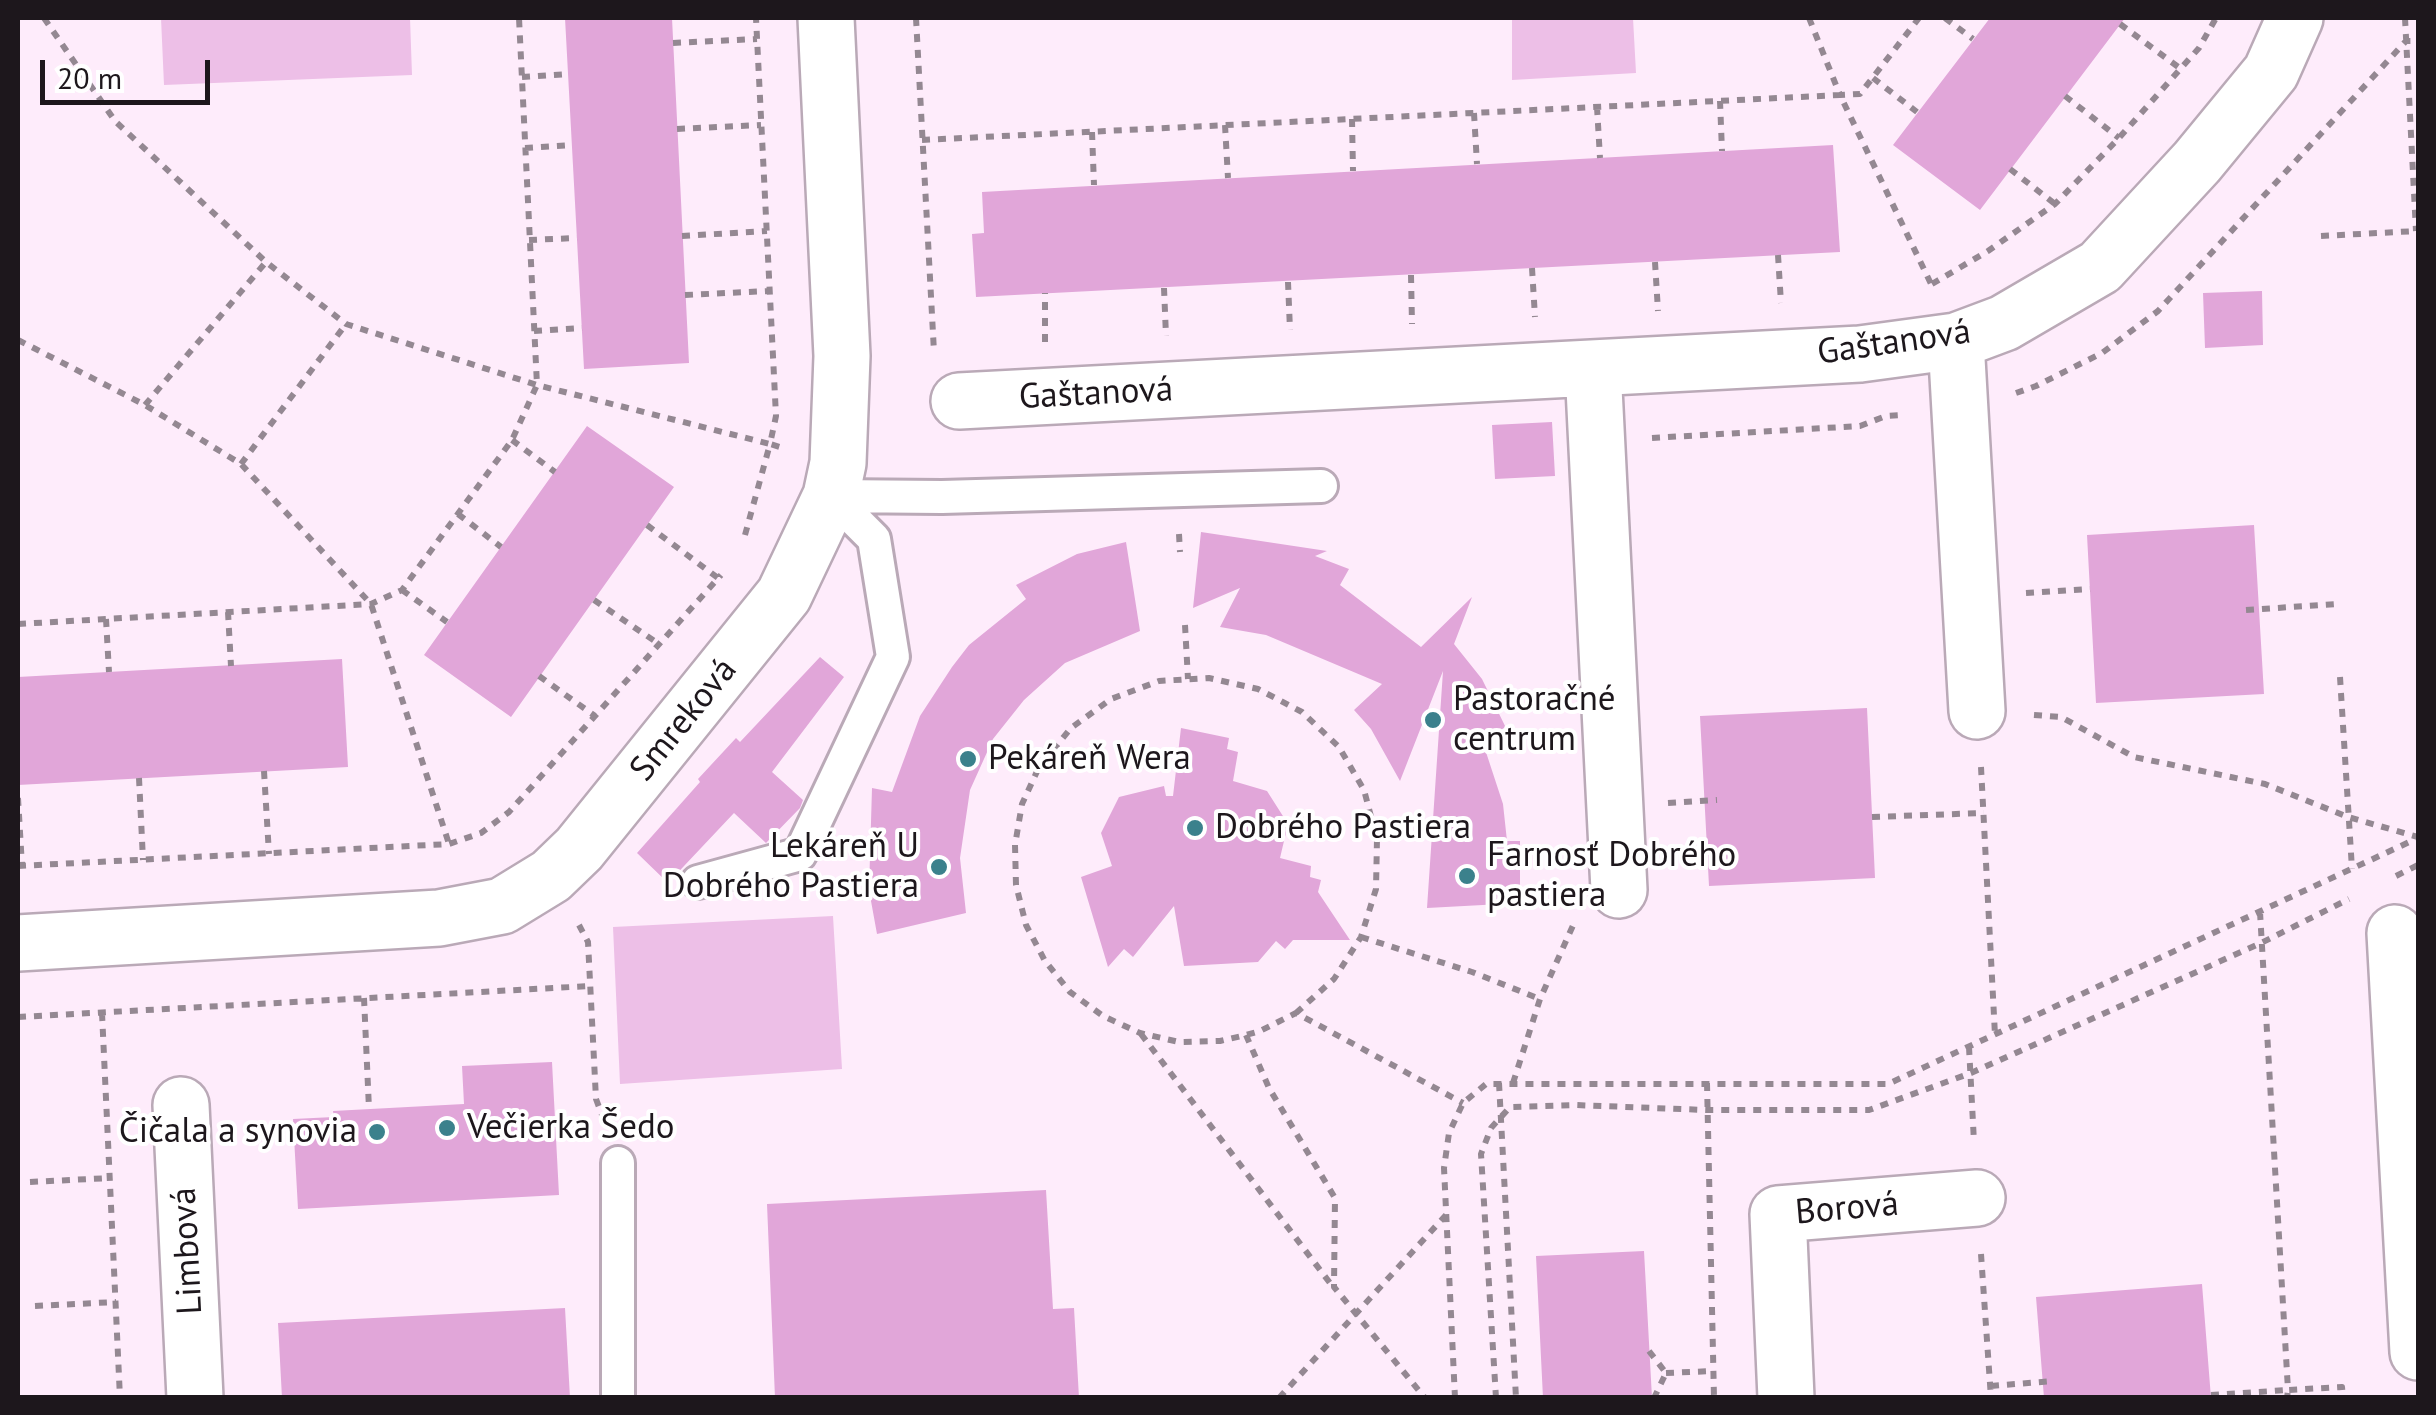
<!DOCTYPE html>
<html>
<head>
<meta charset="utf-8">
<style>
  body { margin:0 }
  #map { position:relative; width:2436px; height:1415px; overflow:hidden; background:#feecfb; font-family:"PT Sans",sans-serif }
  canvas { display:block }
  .frame { position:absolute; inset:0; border:20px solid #1d171c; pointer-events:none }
  .scale { position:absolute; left:40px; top:60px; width:170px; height:45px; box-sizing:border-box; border:5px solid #1d171c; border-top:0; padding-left:12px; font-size:30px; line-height:35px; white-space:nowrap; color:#1d171c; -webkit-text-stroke:8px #fff; paint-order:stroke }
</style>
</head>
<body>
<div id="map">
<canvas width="2436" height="1415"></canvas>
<div class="frame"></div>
<div class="scale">20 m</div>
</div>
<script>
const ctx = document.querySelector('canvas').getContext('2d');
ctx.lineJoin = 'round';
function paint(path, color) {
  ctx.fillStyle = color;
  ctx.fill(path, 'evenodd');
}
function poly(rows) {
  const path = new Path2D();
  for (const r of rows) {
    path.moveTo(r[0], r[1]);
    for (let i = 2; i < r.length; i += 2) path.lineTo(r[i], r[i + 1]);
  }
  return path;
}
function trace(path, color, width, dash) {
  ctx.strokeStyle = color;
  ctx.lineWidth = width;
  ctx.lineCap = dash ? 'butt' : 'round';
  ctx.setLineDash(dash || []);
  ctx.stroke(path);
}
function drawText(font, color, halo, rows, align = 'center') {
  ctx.font = font + ' "PT Sans",sans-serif';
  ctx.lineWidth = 8;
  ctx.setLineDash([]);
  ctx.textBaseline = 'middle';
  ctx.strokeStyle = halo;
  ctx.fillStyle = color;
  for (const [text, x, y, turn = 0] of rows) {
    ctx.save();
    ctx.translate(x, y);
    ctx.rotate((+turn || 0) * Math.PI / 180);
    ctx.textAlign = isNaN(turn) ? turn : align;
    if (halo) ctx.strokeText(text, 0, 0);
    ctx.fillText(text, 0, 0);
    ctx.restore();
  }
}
paint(poly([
  [161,18,410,18,412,75,164,85],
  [1512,18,1633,18,1636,73,1512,80],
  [833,916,842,1069,620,1084,613,927]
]), '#edbfe7');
paint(poly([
  [565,18,672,18,689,363,584,369],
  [1990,18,2125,18,1980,210,1893,145],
  [1833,145,1840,252,976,297,972,234,984,233,982,192],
  [2262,291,2263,345,2205,348,2203,293],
  [1552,422,1555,476,1495,479,1492,425],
  [587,426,674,487,511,717,424,655],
  [2254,525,2264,694,2096,703,2087,535],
  [1201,532,1327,551,1315,556,1349,569,1340,585,1421,647,1472,597,1454,644,1482,679,1507,730,1482,740,1503,804,1507,841,1520,841,1520,903,1427,908,1443,671,1400,781,1371,729,1354,710,1382,684,1266,635,1220,627,1240,588,1193,608],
  [1126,542,1140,631,1065,663,1024,700,993,739,970,790,960,858,966,913,877,934,869,890,872,788,892,792,920,716,952,667,969,645,1026,599,1016,585,1077,554],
  [820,657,844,677,772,772,803,800,800,808,766,843,734,813,668,883,637,853,700,782,698,779,736,738,740,742],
  [342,659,348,767,18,785,18,677],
  [1867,708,1875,878,1709,886,1700,716],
  [1181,728,1229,738,1227,749,1238,752,1233,781,1267,791,1288,824,1280,858,1311,866,1310,877,1321,880,1318,892,1350,940,1293,940,1285,949,1276,941,1258,962,1184,966,1174,906,1133,957,1124,949,1108,967,1081,877,1112,866,1101,833,1119,797,1164,786,1166,796,1173,796],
  [552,1062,559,1195,298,1209,293,1119,334,1117,333,1111,464,1104,462,1066],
  [1046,1190,1053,1309,1074,1308,1079,1398,775,1398,767,1204],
  [1644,1251,1652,1398,1543,1398,1536,1256],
  [2202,1284,2211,1398,2044,1398,2036,1297],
  [565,1308,570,1398,282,1398,278,1323]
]), '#e1a6d9');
const service = poly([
  [831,496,942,497,1321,486],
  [698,882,800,854,893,657,874,539,831,496],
  [618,1163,618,1398]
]);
const minor = poly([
  [1956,341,1977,711],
  [1593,368,1619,890],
  [959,401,1860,354,1956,341,2004,323,2100,267,2197,162,2271,72,2295,18],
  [2395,933,2418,1352],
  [18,943,439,918,502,906,551,876,579,849,784,595,831,496,838,463,842,356,826,18],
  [181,1105,195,1398],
  [1786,1398,1778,1214,1977,1198]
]);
trace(service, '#baa9b7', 38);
trace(minor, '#baa9b7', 60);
trace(poly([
  [44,18,115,121,266,262,346,324,537,385,770,444,776,416,756,18],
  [916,18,934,352],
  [1809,18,1840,95,1860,94,1919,18],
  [1945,18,1973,39],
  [2405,18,2416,231],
  [2120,24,2181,69],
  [673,43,757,39],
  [522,77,568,74],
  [1873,78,1917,112],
  [2065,96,2119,138],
  [1720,101,1722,151],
  [1597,107,1600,158],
  [1474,113,1477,164],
  [1352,119,1353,171],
  [1225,125,1228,178],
  [677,129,761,125],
  [1092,132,1094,185],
  [922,140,1840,95,1933,288],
  [525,148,572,145],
  [2010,169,2055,204],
  [682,236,767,231],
  [2321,236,2417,231],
  [529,240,577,238],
  [1778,255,1781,303],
  [1655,262,1658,311],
  [1532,268,1535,317],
  [1411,275,1412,324],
  [1288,282,1290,330],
  [1932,284,1988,251,2055,204,2119,138,2199,48,2216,18],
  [1164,288,1166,336],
  [685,295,770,291],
  [534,331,582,328],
  [18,340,145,405,241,464,371,604,449,844],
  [1045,342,1045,293],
  [2016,393,2036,386,2102,353,2158,311,2406,41,2418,41],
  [145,405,266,262],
  [1652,438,1860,426,1886,416,1902,415],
  [512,440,555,472],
  [241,464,346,324],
  [458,514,501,547],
  [647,525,718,578],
  [1179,534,1180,552],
  [745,535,770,444,783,448],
  [402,590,447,622],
  [2026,593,2090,589],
  [594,600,659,644],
  [2246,610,2337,604],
  [228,612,231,666],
  [106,619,109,672],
  [18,624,371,604,402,590,512,440,537,385,519,18],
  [1185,625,1188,679],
  [539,676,595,716],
  [2340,677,2352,869],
  [2034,715,2061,717,2134,757,2265,784,2348,817,2418,837],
  [1981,767,1995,1035],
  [264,771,269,854],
  [139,778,143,860],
  [18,798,22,866],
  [1668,803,1717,800],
  [1872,817,1984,813],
  [18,866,449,844,481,833,509,812,721,575],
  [2396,876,2418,865],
  [2260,912,2288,1390,2342,1387,2343,1398],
  [579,925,588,942,596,1099,605,1123],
  [1361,937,1472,972,1540,999],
  [364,998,369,1109],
  [102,1013,120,1398],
  [1296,1013,1334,979,1361,937,1376,889,1377,839,1364,790,1339,747,1302,712,1258,689,1209,678,1159,681,1111,699,1071,728,1039,767,1022,804,1015,845,1016,885,1026,925,1045,961,1070,992,1103,1016,1140,1033,1179,1042,1220,1041,1246,1035,1260,1031,1296,1013,1463,1103],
  [18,1017,590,986],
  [1141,1034,1333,1287],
  [1246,1035,1269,1088,1335,1198,1334,1287,1425,1398],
  [1969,1047,1974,1142],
  [1499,1083,1516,1398],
  [1513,1083,1540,999,1575,921],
  [1707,1083,1714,1398],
  [30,1182,110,1178],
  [1981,1254,1991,1398],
  [35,1306,116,1302],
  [1649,1351,1666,1373,1654,1398],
  [1666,1373,1713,1371],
  [1991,1386,2053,1381],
  [2211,1395,2288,1390,2287,1398],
  [1279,1398,1446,1215],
  [1455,1398,1444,1168,1449,1133,1463,1103,1486,1084,1888,1084,2418,838],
  [1496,1398,1481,1154,1491,1128,1510,1107,1575,1105,1706,1110,1869,1110,1971,1073,2261,943,2349,899]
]), '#948892', 6, [8, 8]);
trace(service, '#fff', 32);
trace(minor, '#fff', 55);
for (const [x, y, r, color] of [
  [1433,720,10,"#3b818c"],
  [968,759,10,"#3b818c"],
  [1195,828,10,"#3b818c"],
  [939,867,10,"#3b818c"],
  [1467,876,10,"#3b818c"],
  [447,1128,10,"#3b818c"],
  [377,1132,10,"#3b818c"]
]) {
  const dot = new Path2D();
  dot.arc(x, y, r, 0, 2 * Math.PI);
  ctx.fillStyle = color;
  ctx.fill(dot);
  trace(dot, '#fff', 4);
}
drawText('35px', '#1d171c', '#fff', [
  ["Gaštanová",1894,343,-8],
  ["Gaštanová",1096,394,-3],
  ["Smreková",684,720,-51],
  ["Borová",1847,1209,-5],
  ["Limbová",188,1251,-93]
]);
drawText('35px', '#1d171c', '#fff', [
  ["Pastoračné",1453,700],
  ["centrum",1453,740],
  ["Pekáreň Wera",988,759],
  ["Dobrého Pastiera",1215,828],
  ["Lekáreň U",919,847,"right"],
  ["Dobrého Pastiera",919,887,"right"],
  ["Farnosť Dobrého",1487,856],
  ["pastiera",1487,896],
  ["Večierka Šedo",467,1128],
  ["Čičala a synovia",357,1132,"right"]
], 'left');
</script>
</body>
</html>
